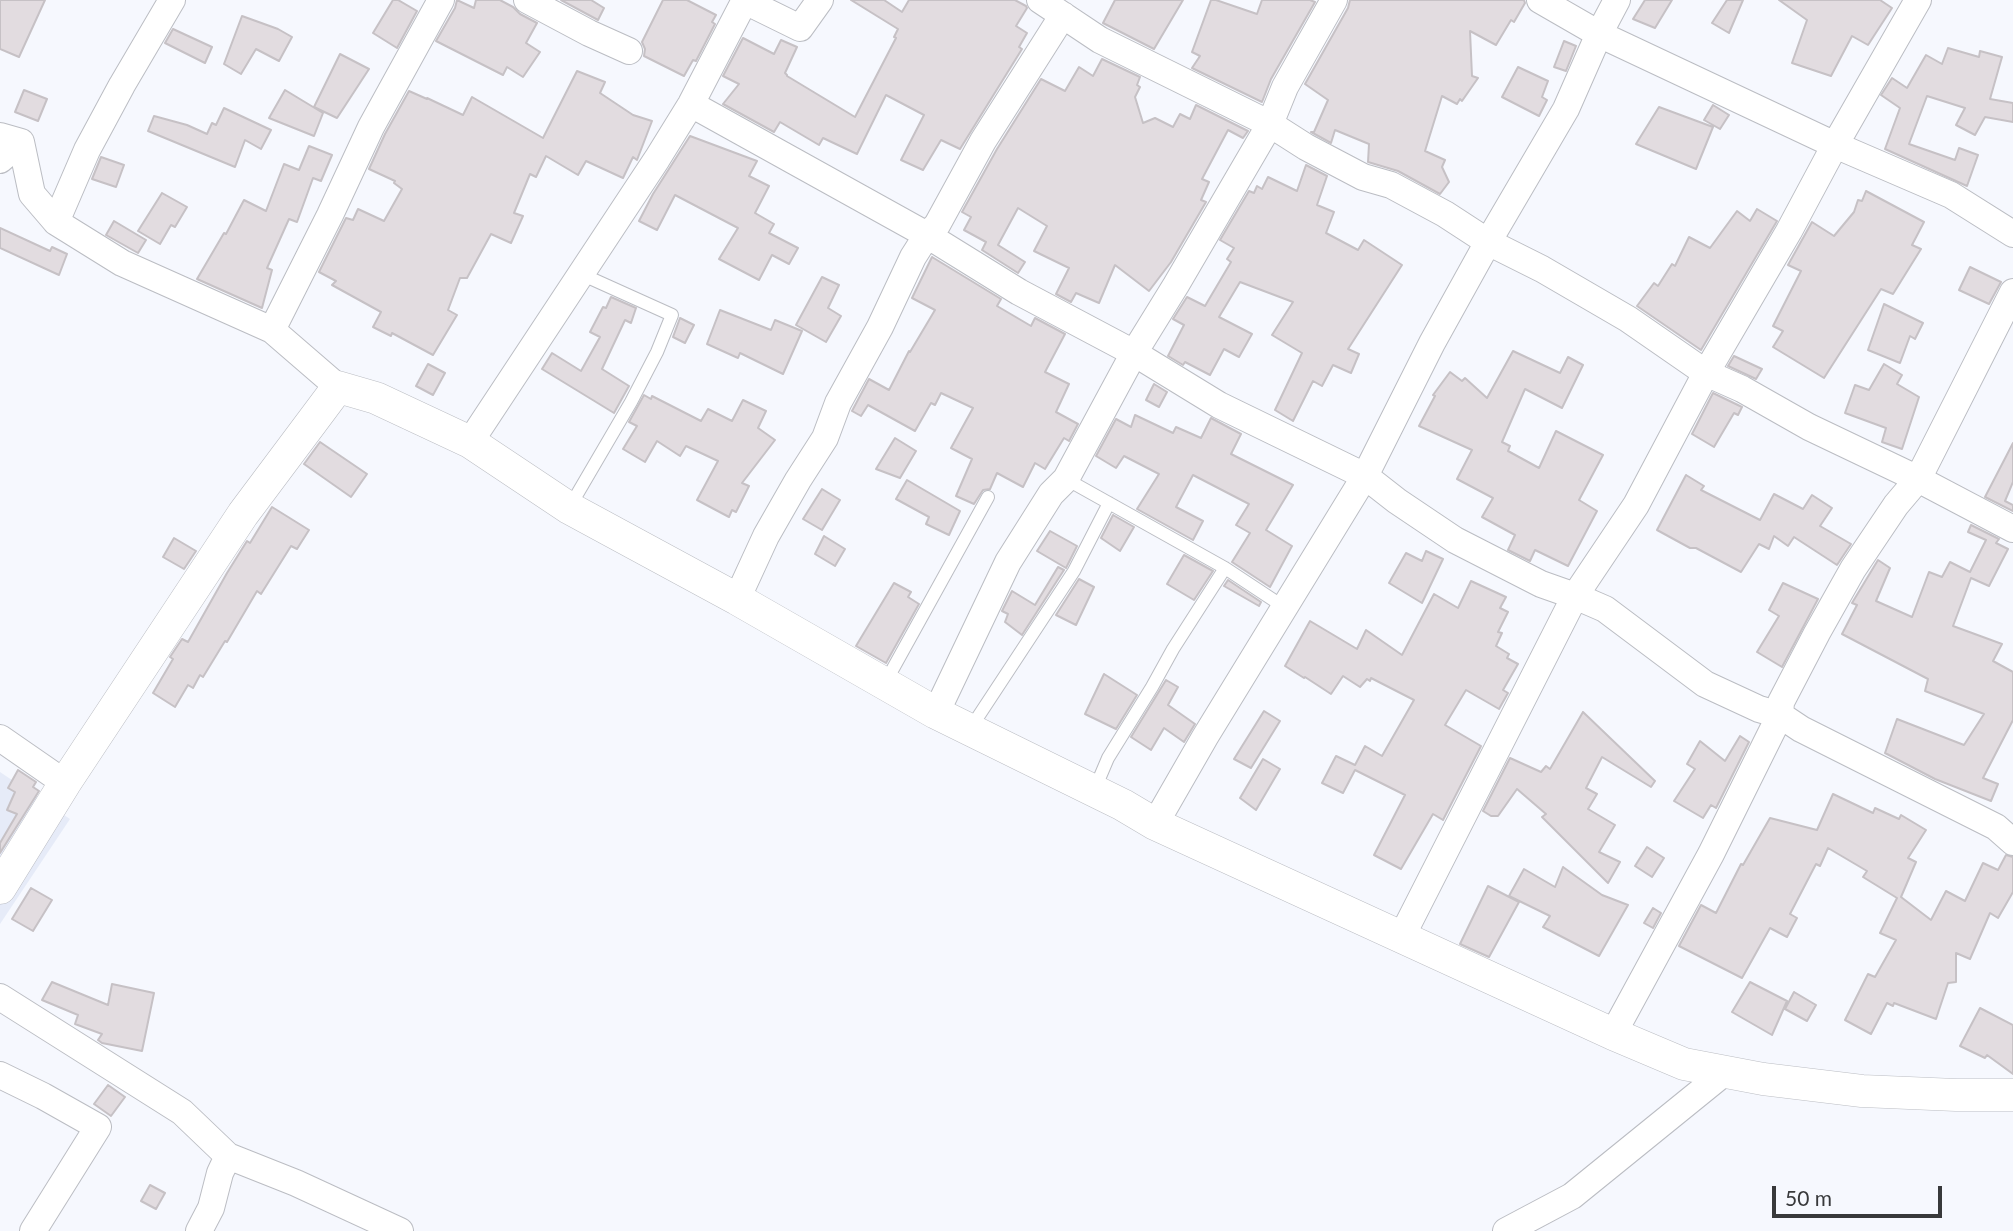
<!DOCTYPE html>
<html>
<head>
<meta charset="utf-8">
<style>
  body { margin:0 }
  #map { position:relative; width:2013px; height:1231px; overflow:hidden; background:#f6f8fe; font-family:Lato,sans-serif }
  canvas { display:block }
  .scale { position:absolute; left:1772px; top:1186px; width:170px; height:32px; box-sizing:border-box; border:4px solid #38393b; border-top:0; padding-left:9px; font-size:21px; line-height:24px; white-space:nowrap; color:#38393b; -webkit-text-stroke:5px #f6f8fe; paint-order:stroke }
</style>
</head>
<body>
<div id="map">
<canvas width="2013" height="1231"></canvas>
<div class="scale">50 m</div>
</div>
<script>
const ctx = document.querySelector('canvas').getContext('2d');
ctx.lineJoin = 'round';
function paint(path, color) {
  ctx.fillStyle = color;
  ctx.fill(path, 'evenodd');
}
function poly(rows) {
  const path = new Path2D();
  for (const r of rows) {
    path.moveTo(r[0], r[1]);
    for (let i = 2; i < r.length; i += 2) path.lineTo(r[i], r[i + 1]);
  }
  return path;
}
function trace(path, color, width, dash) {
  ctx.strokeStyle = color;
  ctx.lineWidth = width;
  ctx.lineCap = dash ? 'butt' : 'round';
  ctx.setLineDash(dash || []);
  ctx.stroke(path);
}
paint(poly([
  [0,772,70,819,0,924]
]), '#e6ebf8');
const building = poly([
  [0,0,45,0,19,57,0,49,0,0],
  [393,0,398,0,417,11,397,48,373,33,393,0],
  [457,0,474,8,476,0,500,0,513,7,520,14,537,23,526,43,540,52,523,77,507,67,503,75,436,41,455,8,457,0],
  [561,0,591,0,604,8,598,20,561,0],
  [663,0,687,0,716,15,712,22,715,24,696,61,693,60,684,76,644,56,645,49,642,42,663,0],
  [851,0,884,0,902,12,909,0,1015,0,1026,6,1027,8,1016,26,1027,33,1019,47,1022,49,960,149,941,140,923,170,901,160,924,115,886,95,857,154,823,138,819,145,780,122,774,132,723,104,739,84,723,76,743,38,774,54,781,40,797,47,785,73,787,75,787,76,855,117,896,38,894,37,898,29,851,0],
  [1115,0,1183,0,1154,49,1103,23,1115,0],
  [1211,0,1216,0,1257,14,1262,0,1310,0,1315,2,1271,79,1262,102,1192,68,1200,56,1192,52,1211,0],
  [1350,0,1524,0,1525,3,1514,22,1511,20,1496,45,1470,31,1472,76,1478,78,1462,101,1460,99,1457,104,1442,96,1425,151,1445,160,1442,167,1449,182,1440,194,1398,171,1368,162,1369,144,1335,130,1331,143,1311,132,1314,132,1328,100,1305,84,1348,8,1350,0],
  [1645,0,1672,0,1655,28,1633,19,1645,0],
  [1727,0,1743,0,1729,33,1712,23,1727,0],
  [1779,0,1880,0,1892,8,1868,45,1852,36,1831,76,1792,63,1807,20,1779,0],
  [242,16,278,29,292,37,279,61,256,49,241,74,224,64,242,16],
  [173,29,212,47,205,63,165,43,173,29],
  [1564,41,1576,46,1566,71,1554,67,1564,41],
  [1948,48,1979,57,1980,51,2002,57,1990,99,2013,103,2013,122,1985,117,1975,135,1956,125,1965,108,1927,96,1909,144,1955,160,1959,148,1978,155,1967,186,1885,149,1900,108,1881,95,1892,78,1907,88,1926,55,1942,64,1948,48],
  [340,54,369,69,337,118,314,107,340,54],
  [1102,59,1140,77,1137,85,1140,87,1135,97,1143,123,1155,118,1173,127,1180,114,1190,119,1196,105,1248,131,1243,138,1228,130,1202,179,1209,182,1201,200,1206,202,1171,262,1149,291,1115,265,1099,303,1076,293,1071,302,1056,294,1069,268,1034,251,1047,226,1018,208,998,245,1025,262,1018,273,982,250,986,242,964,230,971,217,962,212,997,149,1041,79,1065,91,1079,67,1093,76,1102,59],
  [1518,67,1548,81,1542,97,1547,100,1539,116,1502,97,1518,67],
  [577,71,605,82,600,93,633,115,652,121,637,160,633,157,623,178,586,161,578,175,546,156,536,177,530,174,514,213,523,216,511,243,491,234,467,278,460,278,448,310,457,315,433,355,392,333,391,336,373,327,381,312,332,285,336,281,319,272,346,218,353,220,358,209,384,221,402,189,394,183,395,181,369,169,385,134,409,91,427,99,427,98,463,115,472,97,543,138,577,71],
  [24,90,47,99,38,121,15,112,24,90],
  [285,90,323,113,314,136,269,118,285,90],
  [1713,105,1729,115,1720,129,1704,120,1713,105],
  [1659,107,1713,127,1696,169,1636,144,1659,107],
  [224,108,271,130,261,149,245,140,235,167,148,131,154,116,187,125,207,134,212,123,216,125,224,108],
  [690,136,757,161,749,176,769,186,755,213,774,224,769,233,798,248,789,264,772,255,759,280,719,259,738,228,675,195,657,230,639,221,653,194,690,136],
  [309,146,332,155,321,181,313,178,297,222,289,219,267,268,272,270,262,308,197,279,224,233,226,234,244,200,266,211,284,164,299,170,309,146],
  [101,157,124,165,116,187,92,179,101,157],
  [1306,165,1327,176,1317,205,1334,212,1326,233,1358,250,1364,240,1402,265,1348,349,1359,354,1351,373,1333,365,1322,386,1313,381,1293,421,1275,410,1302,353,1272,335,1293,302,1240,282,1219,317,1252,334,1239,357,1224,349,1210,375,1185,362,1183,365,1168,356,1184,325,1173,319,1187,297,1205,306,1231,262,1227,259,1234,248,1220,240,1249,191,1254,193,1257,186,1262,189,1268,177,1297,191,1306,165],
  [1866,191,1924,222,1912,245,1921,249,1893,294,1881,289,1824,378,1773,347,1783,331,1773,326,1801,271,1788,265,1812,222,1834,236,1854,212,1858,200,1862,201,1866,191],
  [162,193,187,207,175,227,171,225,160,244,138,231,162,193],
  [1757,209,1777,221,1701,350,1637,306,1654,283,1658,286,1672,264,1675,266,1689,237,1710,248,1737,211,1750,221,1757,209],
  [114,221,146,240,138,253,106,235,114,221],
  [0,228,50,251,52,247,67,254,59,275,0,248,0,228],
  [932,257,1001,299,997,306,1031,326,1035,318,1065,334,1045,372,1069,384,1056,412,1078,424,1069,441,1064,438,1045,469,1035,463,1023,487,997,473,990,489,983,490,974,504,956,496,972,459,951,448,973,408,941,393,935,405,931,403,915,431,868,405,861,416,852,411,869,379,889,390,909,351,910,352,935,310,912,298,932,257],
  [1970,267,2001,282,1989,304,1959,290,1970,267],
  [822,277,839,285,828,308,841,316,826,342,796,325,822,277],
  [611,297,636,308,631,323,625,320,602,369,629,386,614,413,542,369,552,353,581,371,600,337,590,332,603,307,606,308,611,297],
  [1884,304,1923,323,1915,339,1910,336,1900,363,1868,350,1884,304],
  [720,310,771,330,775,320,802,331,783,374,740,353,738,358,707,344,720,310],
  [680,318,694,325,685,343,673,337,680,318],
  [1513,351,1560,373,1568,357,1583,365,1562,408,1525,389,1502,442,1510,446,1508,451,1539,468,1556,431,1603,455,1579,500,1597,511,1568,566,1535,550,1530,561,1508,550,1515,535,1482,517,1493,498,1457,479,1472,450,1419,426,1435,396,1433,395,1450,372,1462,381,1465,378,1487,398,1513,351],
  [1734,356,1762,369,1756,379,1728,366,1734,356],
  [428,364,445,373,433,395,416,386,428,364],
  [1884,364,1902,375,1897,384,1919,397,1902,449,1882,442,1886,428,1845,413,1855,385,1869,390,1884,364],
  [1154,384,1167,392,1159,407,1146,400,1154,384],
  [1713,393,1742,407,1738,415,1734,413,1714,447,1692,434,1713,393],
  [644,395,651,399,652,396,701,421,708,409,732,421,743,400,766,411,758,428,775,440,742,483,749,486,736,512,732,510,729,517,697,500,718,461,686,446,680,456,657,441,645,462,623,449,637,426,629,422,644,395],
  [1135,415,1173,433,1176,427,1201,438,1211,418,1241,434,1231,454,1293,485,1266,530,1292,546,1270,587,1232,562,1250,533,1236,525,1249,504,1193,475,1176,507,1203,521,1193,540,1137,509,1159,474,1124,456,1116,468,1096,456,1116,419,1131,427,1135,415],
  [895,438,916,451,900,478,876,469,895,438],
  [320,442,367,474,351,497,304,464,320,442],
  [2013,443,2013,482,2005,501,2013,505,2013,511,1985,497,2013,443],
  [1686,475,1704,486,1701,490,1760,520,1774,494,1803,509,1812,495,1832,508,1820,526,1851,544,1837,565,1794,537,1788,546,1774,536,1769,549,1759,544,1741,572,1696,548,1690,548,1657,530,1686,475],
  [907,480,960,511,949,535,926,524,929,517,896,499,907,480],
  [822,489,840,500,822,530,803,519,822,489],
  [272,507,309,530,297,549,291,546,261,594,257,591,227,642,225,641,203,677,200,675,193,688,188,685,175,707,153,693,173,659,170,657,182,639,188,642,227,573,247,541,250,543,272,507],
  [1113,515,1134,527,1120,551,1101,538,1113,515],
  [1971,525,1999,539,1996,543,2008,549,1989,586,1971,578,1953,626,2002,644,1993,661,2013,672,2013,720,1983,778,1998,784,1991,801,1935,779,1885,753,1897,719,1964,745,1984,714,1925,691,1928,679,1842,634,1857,605,1852,603,1878,560,1890,568,1876,601,1912,617,1929,572,1942,577,1950,562,1970,572,1986,540,1968,532,1971,525],
  [1050,531,1077,546,1066,568,1037,551,1050,531],
  [824,536,845,549,835,566,815,554,824,536],
  [174,538,196,551,184,569,163,557,174,538],
  [1426,551,1443,559,1422,603,1389,583,1406,553,1422,561,1426,551],
  [1184,555,1213,571,1194,600,1167,584,1184,555],
  [1058,567,1064,570,1022,635,1005,622,1008,614,1002,611,1012,591,1035,605,1058,567],
  [1079,579,1094,587,1076,625,1056,615,1079,579],
  [1228,580,1261,602,1259,606,1224,586,1228,580],
  [1471,581,1506,597,1500,608,1508,612,1498,632,1502,633,1496,646,1509,654,1507,658,1518,664,1503,690,1508,693,1499,709,1466,690,1445,725,1481,746,1443,820,1433,814,1401,869,1374,855,1405,795,1355,770,1343,793,1322,783,1336,756,1355,765,1365,746,1382,756,1414,700,1371,678,1370,681,1367,679,1360,687,1343,676,1331,694,1305,677,1304,678,1285,666,1310,621,1357,649,1366,630,1402,655,1434,594,1458,608,1471,581],
  [894,583,911,592,908,597,919,604,886,663,856,646,894,583],
  [1783,583,1818,599,1782,667,1757,652,1779,616,1769,610,1783,583],
  [1104,674,1137,695,1116,729,1085,714,1104,674],
  [1166,680,1178,687,1168,705,1195,724,1184,742,1164,728,1151,750,1131,737,1166,680],
  [1264,711,1280,721,1251,768,1234,759,1264,711],
  [1583,712,1655,781,1651,787,1602,757,1586,788,1597,794,1588,809,1615,825,1599,852,1620,862,1608,883,1542,817,1546,814,1517,789,1498,816,1491,816,1483,811,1510,758,1541,772,1546,766,1550,769,1583,712],
  [1740,736,1749,742,1716,808,1711,805,1703,818,1674,801,1695,769,1687,764,1700,741,1725,761,1740,736],
  [1263,759,1280,769,1256,810,1240,798,1263,759],
  [18,770,36,782,33,787,39,791,0,853,0,843,17,814,7,810,15,792,8,788,18,770],
  [1833,794,1873,813,1875,808,1899,819,1901,815,1926,830,1908,858,1916,862,1901,897,1931,920,1946,891,1965,901,1983,863,1998,870,2006,855,2013,857,2013,892,1998,918,1990,913,1970,959,1956,953,1956,982,1948,983,1936,1019,1894,1003,1893,1006,1887,1003,1871,1034,1845,1020,1868,974,1875,977,1896,940,1880,933,1897,898,1863,877,1867,871,1828,848,1820,866,1816,864,1790,914,1797,918,1787,937,1770,928,1742,978,1679,946,1701,905,1716,913,1741,864,1743,865,1770,818,1817,830,1833,794],
  [1647,847,1664,858,1652,877,1635,866,1647,847],
  [1563,867,1602,895,1628,905,1599,956,1543,927,1550,916,1509,896,1524,869,1555,887,1563,867],
  [1488,886,1519,902,1489,957,1460,944,1488,886],
  [31,888,52,900,33,931,12,919,31,888],
  [1653,908,1661,913,1653,928,1644,923,1653,908],
  [52,982,108,1005,112,984,154,993,142,1051,102,1043,98,1040,102,1034,75,1024,78,1015,42,1000,52,982],
  [1750,982,1787,1001,1772,1035,1732,1012,1750,982],
  [1794,992,1816,1005,1807,1021,1785,1009,1794,992],
  [1980,1008,2013,1025,2013,1074,1987,1055,1985,1058,1960,1046,1980,1008],
  [108,1085,125,1097,111,1116,94,1104,108,1085],
  [150,1185,165,1193,156,1209,141,1201,150,1185]
]);
paint(building, '#e2dce0');
trace(building, '#c6c1c5', 2);
const service = poly([
  [1066,479,1225,568],
  [569,508,631,402,657,352,672,315,581,274],
  [885,683,988,497],
  [970,729,1074,571,1109,503],
  [1094,791,1108,758,1152,687,1173,649,1225,568,1284,607]
]);
const minor = poly([
  [527,0,589,33,629,51],
  [1040,0,1100,40,1270,124,1306,147,1363,177,1391,185,1445,214,1488,242,1542,269,1628,319,1706,373,1742,389,1809,427,1918,479,2013,529],
  [1540,0,1599,34,1835,145,1951,195,2013,234],
  [745,1,800,28,820,0],
  [691,104,927,235,1019,292,1134,353,1219,405,1365,476,1397,501,1455,540,1541,584,1575,596,1605,609,1705,684,1759,709,1780,715,1801,729,1996,827,2013,842],
  [0,136,21,142,32,194,56,222,122,263,272,330,338,387],
  [0,160,21,142],
  [56,222,87,150,122,85,172,0],
  [272,330,330,215,371,127,441,0],
  [470,442,657,159,691,104,745,0],
  [737,599,766,536,798,480,825,438,838,403,880,327,913,257,927,235,937,225,983,141,1063,15],
  [936,713,1008,562,1051,494,1066,479,1134,353,1176,285,1270,124,1285,87,1334,0],
  [0,738,65,783],
  [1155,824,1205,737,1365,476,1432,343,1488,242,1566,109,1599,34,1617,0],
  [1401,938,1575,596,1636,505,1706,373,1789,231,1835,145,1918,0],
  [0,997,182,1112,228,1156,296,1183,400,1231],
  [1613,1034,1711,854,1780,715,1781,702,1817,633,1853,569,1896,505,1918,479,2013,292],
  [0,1075,43,1096,98,1127,33,1231],
  [199,1231,211,1208,220,1173,228,1156],
  [1506,1231,1572,1196,1725,1072]
]);
const tertiary = poly([
  [0,888,65,783,243,514,338,387,376,398,470,442,569,508,737,599,936,713,1123,805,1155,824,1613,1034,1684,1064,1763,1079,1862,1091,1956,1095,2013,1095]
]);
trace(service, '#bbbdc3', 14);
trace(minor, '#bbbdc3', 28);
trace(tertiary, '#bbbdc3', 33);
trace(service, '#fff', 12);
trace(minor, '#fff', 26);
trace(tertiary, '#fff', 32);
</script>
</body>
</html>
